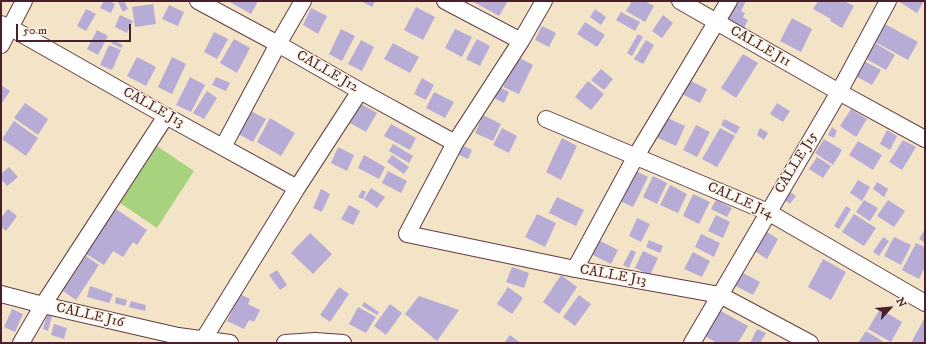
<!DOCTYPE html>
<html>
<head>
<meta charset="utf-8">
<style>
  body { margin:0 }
  #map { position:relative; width:926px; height:344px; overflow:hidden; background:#f3e4c8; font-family:"IM FELL DW Pica",serif }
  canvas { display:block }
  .frame { position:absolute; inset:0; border:2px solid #4a1f2b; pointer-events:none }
  .north { position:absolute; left:870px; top:288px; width:40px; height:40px; -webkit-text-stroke:3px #fcf5e5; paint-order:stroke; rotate:63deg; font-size:11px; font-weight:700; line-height:16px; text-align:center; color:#4a1f2b }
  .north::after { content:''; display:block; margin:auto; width:14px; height:18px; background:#4a1f2b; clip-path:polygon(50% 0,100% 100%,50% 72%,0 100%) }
  .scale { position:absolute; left:16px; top:24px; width:115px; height:18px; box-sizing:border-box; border:2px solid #4a1f2b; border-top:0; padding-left:5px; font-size:12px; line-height:14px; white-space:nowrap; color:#4a1f2b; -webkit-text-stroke:3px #fcf5e5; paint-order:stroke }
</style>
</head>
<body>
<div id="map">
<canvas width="926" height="344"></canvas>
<div class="frame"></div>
<div class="north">N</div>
<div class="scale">50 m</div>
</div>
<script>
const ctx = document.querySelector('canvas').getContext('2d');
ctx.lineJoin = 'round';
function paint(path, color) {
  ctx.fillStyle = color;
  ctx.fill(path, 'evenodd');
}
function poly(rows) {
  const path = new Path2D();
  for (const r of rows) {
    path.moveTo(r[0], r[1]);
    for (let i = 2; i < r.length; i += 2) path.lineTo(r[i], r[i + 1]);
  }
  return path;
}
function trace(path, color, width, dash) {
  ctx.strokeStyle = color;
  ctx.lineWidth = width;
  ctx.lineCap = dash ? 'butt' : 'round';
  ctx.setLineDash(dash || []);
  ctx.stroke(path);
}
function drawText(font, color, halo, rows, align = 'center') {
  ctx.font = font + ' "IM FELL DW Pica",serif';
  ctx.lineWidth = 3;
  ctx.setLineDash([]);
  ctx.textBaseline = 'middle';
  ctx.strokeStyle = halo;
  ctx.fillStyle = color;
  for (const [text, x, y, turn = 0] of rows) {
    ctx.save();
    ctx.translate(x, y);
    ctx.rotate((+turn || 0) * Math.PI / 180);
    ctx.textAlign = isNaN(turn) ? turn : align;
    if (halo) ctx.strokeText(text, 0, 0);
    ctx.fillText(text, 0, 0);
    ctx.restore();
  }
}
paint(poly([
  [157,146,194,171,157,228,120,203]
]), '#a7d37f');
paint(poly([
  [104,1,110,1,115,4,111,13,100,8],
  [121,1,124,1,128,9,123,12,118,2],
  [228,1,258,1,251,14],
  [361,1,375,1,372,7],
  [472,1,508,1,499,16],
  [632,1,645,1,654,6,645,22,626,11],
  [734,1,746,1,741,11,745,13,743,17,748,20,744,28,725,17],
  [818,1,844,1,854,6,842,28,830,21,831,19,813,9],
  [898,1,924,1,917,13],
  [153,4,156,24,135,27,132,7],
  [169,5,184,12,178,26,162,19],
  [416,7,435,17,423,40,404,30],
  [311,8,327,16,318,34,303,25],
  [86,9,96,14,86,31,77,26],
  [595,9,606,17,601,25,590,17],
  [621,12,640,22,635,31,616,20],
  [120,15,133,21,127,33,115,27],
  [663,15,673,23,662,38,652,31],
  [792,18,812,29,801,52,780,41],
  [585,22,605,35,597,47,577,34],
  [883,23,918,42,908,60,868,38],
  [542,26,556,33,549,47,535,40],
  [341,29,355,36,342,61,329,54],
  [455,29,472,37,462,57,445,48],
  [97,30,108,36,98,55,87,49],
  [214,32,228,39,217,59,204,52],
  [638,34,643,37,632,56,627,53],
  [234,39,250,48,237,73,220,63],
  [477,39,490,46,480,66,466,59],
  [113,40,123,45,121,48,111,43],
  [361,40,374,47,362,71,348,64],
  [646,40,654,45,643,64,634,59],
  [870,40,895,55,886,70,861,56],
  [393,43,419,57,410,73,384,59],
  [109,45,121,50,112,70,100,65],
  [743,54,758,63,736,98,721,88],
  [137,57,156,67,146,86,127,76],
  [172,57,186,64,172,94,158,87],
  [518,57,533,65,519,94,503,87],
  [858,58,881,70,872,85,850,73],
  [601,69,613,79,604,90,591,80],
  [190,77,205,85,191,112,176,105],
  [216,77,230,83,226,91,212,85],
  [422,78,434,85,426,100,414,94],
  [689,80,707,89,700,103,682,94],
  [588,81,604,94,591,110,575,97],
  [1,85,10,91,1,104],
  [495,85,509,92,504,103,490,96],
  [207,91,217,98,204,119,193,113],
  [434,92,454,102,445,118,426,108],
  [25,103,48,119,38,135,14,118],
  [777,103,790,111,783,122,770,114],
  [361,104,377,113,366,132,350,123],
  [245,108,266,119,253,142,233,131],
  [851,109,867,119,856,137,840,126],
  [483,115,501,124,493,141,475,133],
  [663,116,685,126,676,146,654,136],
  [270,118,295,133,281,156,257,142],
  [724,119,740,127,736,134,721,125],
  [14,121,38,138,26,156,2,139],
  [391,124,416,138,410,150,384,136],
  [696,125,710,132,697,157,683,150],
  [832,127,837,131,834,138,828,135],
  [502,128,517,136,509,153,493,145],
  [720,128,735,136,717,167,702,159],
  [760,128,768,133,764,140,757,135],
  [887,130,897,136,890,150,880,144],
  [562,138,577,146,561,180,546,172],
  [824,139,842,150,833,165,815,153],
  [903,140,916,147,902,170,889,162],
  [858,141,882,155,873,170,849,155],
  [393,144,413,156,409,163,389,151],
  [459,144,472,150,468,159,455,153],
  [338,147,354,155,347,171,331,163],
  [364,155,385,167,379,179,358,168],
  [392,155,409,167,404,174,387,162],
  [817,157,831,166,823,178,809,169],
  [9,167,18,177,7,186,1,179,1,174],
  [634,170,648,177,633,207,620,201],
  [388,171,407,181,401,193,382,183],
  [653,176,667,183,657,204,643,197],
  [858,180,870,187,862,201,850,193],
  [877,182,888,189,884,197,873,189],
  [670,185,687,194,678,213,660,205],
  [371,188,385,197,377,208,364,199],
  [321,189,330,194,322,212,313,208],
  [362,190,366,192,363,199,358,197],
  [787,190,796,196,790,204,782,198],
  [693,194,710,202,699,224,683,216],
  [557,197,584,210,576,226,549,213],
  [716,200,732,208,727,217,711,209],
  [864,200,878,208,870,221,856,212],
  [888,200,905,211,894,227,877,216],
  [349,205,360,211,353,225,341,219],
  [846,206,851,209,839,229,834,226],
  [8,209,17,216,6,231,1,227,1,218],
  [116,209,147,230,137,245,133,242,123,257,113,251,104,265,86,254],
  [537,214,556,223,545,247,525,237],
  [854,214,876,228,864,246,842,232],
  [716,215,730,222,723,238,708,231],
  [637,218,650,224,641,242,629,236],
  [925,229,925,243,919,239],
  [764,230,778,239,767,259,753,250],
  [310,233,332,254,313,274,291,253],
  [701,234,720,243,714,257,695,247],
  [883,237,889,241,879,256,873,252],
  [894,237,911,245,901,265,884,256],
  [596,239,618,250,611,264,589,253],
  [649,240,663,246,660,253,646,247],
  [916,243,925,247,925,267,919,279,902,270],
  [631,250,636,252,629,268,623,265],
  [643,251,658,258,650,275,635,268],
  [693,252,710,261,702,277,684,269],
  [86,256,99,265,76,300,63,291],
  [823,259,846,272,831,300,808,287],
  [512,267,529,273,524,288,506,282],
  [277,270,287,285,280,290,269,275],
  [741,272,760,282,753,295,734,285],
  [561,275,577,287,559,314,543,302],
  [90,286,113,294,109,303,87,297],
  [339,287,349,294,330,322,320,315],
  [508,287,523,298,512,314,497,304],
  [240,294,250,299,248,304,260,310,254,322,249,320,244,329,227,321],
  [579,295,591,304,575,326,563,317],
  [419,296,459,310,437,341,405,314],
  [116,297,127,300,125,306,115,303],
  [131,301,146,305,145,311,129,307],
  [364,302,379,312,377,315,362,306],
  [390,304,402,313,386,335,374,326],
  [358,307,376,317,366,333,349,324],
  [12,309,23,314,15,332,4,327],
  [880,309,902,322,891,342,868,329],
  [719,310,748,326,738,343,717,343,705,336],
  [48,311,53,312,48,331,43,329],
  [925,317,925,343,911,343],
  [54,324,67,328,64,339,51,335],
  [757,329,766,333,760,343,750,343],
  [866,331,885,343,858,343],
  [510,335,521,343,504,343]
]), '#b6acd6');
const minor = poly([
  [198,1,278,44,360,91,455,143],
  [445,1,521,41],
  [544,1,521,41,455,143,407,234,575,269,720,295,810,343],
  [680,1,839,92,925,139],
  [1,24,11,28,166,116,297,188],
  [1,45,24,1],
  [546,119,768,212,925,303],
  [223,147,278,44,303,1],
  [575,269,636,156,729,1],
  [1,294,43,305,178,336,230,343],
  [203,340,297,188,360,91],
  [21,343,43,305,166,116],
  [285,343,315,341,343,343],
  [692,343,839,92,888,1]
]);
trace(minor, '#633d43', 18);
trace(minor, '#fff', 16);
drawText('14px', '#4a1f2b', '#fcf5e5', [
  ["CALLE J11",760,47,30],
  ["CALLE J12",327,72,30],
  ["CALLE J13",153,108,29],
  ["CALLE J15",797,163,-59],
  ["CALLE J14",740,201,24],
  ["CALLE J13",613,276,10],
  ["CALLE J16",90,316,13]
]);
</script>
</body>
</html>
